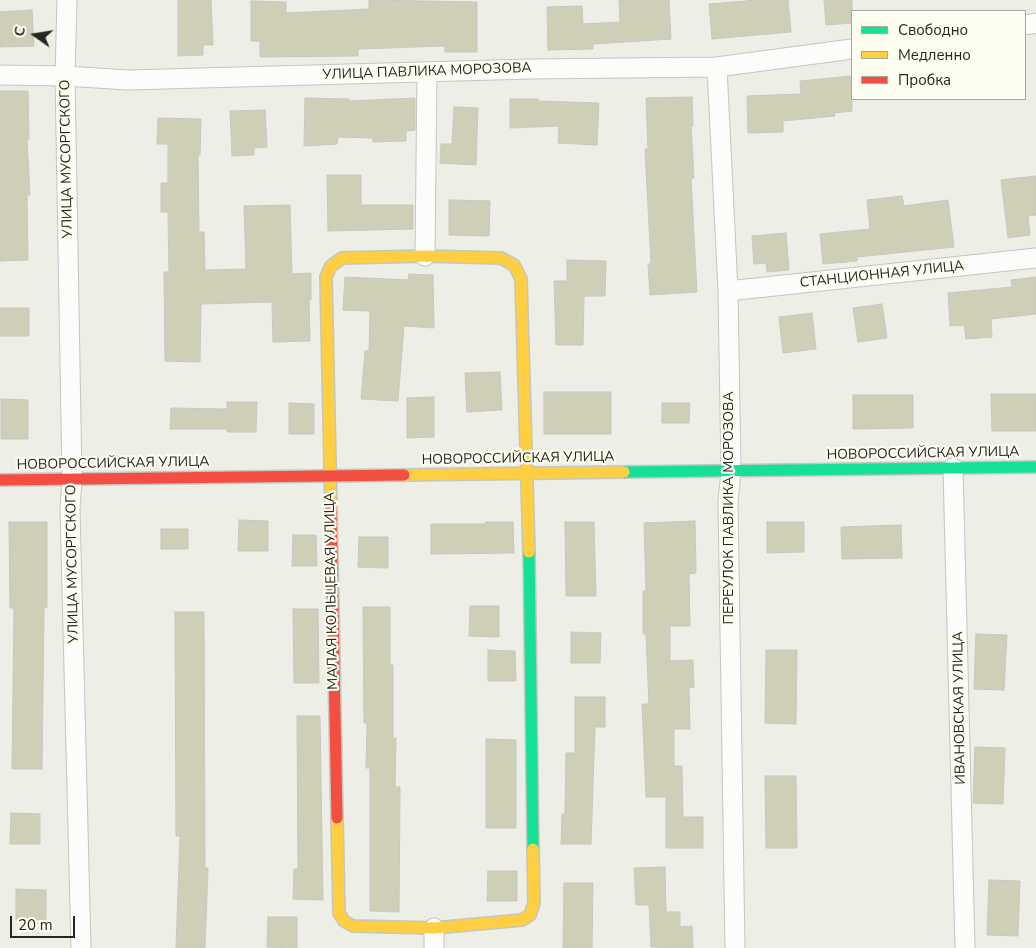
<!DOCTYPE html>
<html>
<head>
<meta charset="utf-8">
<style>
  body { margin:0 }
  #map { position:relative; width:1036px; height:948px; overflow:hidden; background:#edeee6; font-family:"Nunito Sans",sans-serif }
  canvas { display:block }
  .legend { position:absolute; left:851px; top:10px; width:175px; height:90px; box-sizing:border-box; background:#fdfef0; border:1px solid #a7a89e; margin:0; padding:6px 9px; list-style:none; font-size:15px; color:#272722 }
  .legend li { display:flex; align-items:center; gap:10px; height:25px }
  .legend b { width:25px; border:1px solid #a7a89e }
  .north { position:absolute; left:10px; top:10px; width:50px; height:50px; -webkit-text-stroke:4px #fdfef0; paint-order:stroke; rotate:283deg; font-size:14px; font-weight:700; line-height:20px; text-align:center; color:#272722 }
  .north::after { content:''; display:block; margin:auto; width:18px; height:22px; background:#272722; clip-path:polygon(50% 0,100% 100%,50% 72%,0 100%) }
  .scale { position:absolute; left:10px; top:916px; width:65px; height:22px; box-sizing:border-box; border:2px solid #272722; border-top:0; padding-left:6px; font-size:15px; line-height:18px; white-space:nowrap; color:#272722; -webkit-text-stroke:4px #fdfef0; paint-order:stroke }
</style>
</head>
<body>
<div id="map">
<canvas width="1036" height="948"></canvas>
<ul class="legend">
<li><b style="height:6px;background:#16e098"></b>Свободно</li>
<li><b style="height:6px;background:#ffcf43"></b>Медленно</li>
<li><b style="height:6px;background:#f24e42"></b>Пробка</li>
</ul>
<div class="north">С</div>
<div class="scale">20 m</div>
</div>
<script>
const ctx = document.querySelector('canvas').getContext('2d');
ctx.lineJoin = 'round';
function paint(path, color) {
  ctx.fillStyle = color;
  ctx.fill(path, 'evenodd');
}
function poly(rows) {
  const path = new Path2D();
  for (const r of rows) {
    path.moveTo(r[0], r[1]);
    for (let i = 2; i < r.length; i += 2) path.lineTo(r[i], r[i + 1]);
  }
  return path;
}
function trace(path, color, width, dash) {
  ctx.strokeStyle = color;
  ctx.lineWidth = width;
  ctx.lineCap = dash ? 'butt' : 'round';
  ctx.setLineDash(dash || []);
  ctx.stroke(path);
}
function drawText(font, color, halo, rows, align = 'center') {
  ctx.font = font + ' "Nunito Sans",sans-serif';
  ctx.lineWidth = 4.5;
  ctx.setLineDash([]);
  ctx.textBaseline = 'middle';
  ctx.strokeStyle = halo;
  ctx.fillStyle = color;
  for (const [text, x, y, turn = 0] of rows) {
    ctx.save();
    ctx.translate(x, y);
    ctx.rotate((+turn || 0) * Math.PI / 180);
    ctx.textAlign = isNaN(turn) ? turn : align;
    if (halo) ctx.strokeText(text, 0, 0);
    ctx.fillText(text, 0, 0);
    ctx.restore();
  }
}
const building = poly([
  [178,0,211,0,213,45,203,45,203,55,178,56,178,0],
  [369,0,477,2,477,52,445,52,445,46,358,49,358,56,260,57,260,41,251,41,251,1,286,2,286,13,369,9,369,0],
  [619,0,669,0,671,39,593,44,593,49,548,50,547,7,582,6,583,24,620,22,619,0],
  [758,0,788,0,791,32,712,39,709,4,758,0],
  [824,0,852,0,852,23,826,25,824,0],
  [32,10,34,46,0,47,0,12,32,10],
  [852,76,852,111,834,113,835,116,783,121,783,132,748,133,747,96,801,94,800,81,852,76],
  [0,91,28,91,29,139,27,139,30,195,27,195,28,260,0,261,0,91],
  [692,97,693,126,691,126,694,178,691,178,697,292,650,295,648,264,651,264,645,149,648,149,646,98,692,97],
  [305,98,349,99,349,101,415,98,415,130,406,131,406,141,373,142,373,138,338,137,337,144,304,146,305,98],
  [510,99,538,99,538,101,599,103,597,145,558,143,559,126,510,128,510,99],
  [454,107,478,108,476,165,440,163,441,144,452,144,454,107],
  [265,110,267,147,254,148,254,155,232,156,230,111,265,110],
  [158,118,201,119,200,155,198,155,199,232,204,232,205,270,246,269,244,206,290,205,292,274,311,273,311,300,309,300,310,341,273,342,272,302,201,304,200,362,165,361,164,272,169,272,168,212,161,212,161,183,168,183,168,144,157,144,158,118],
  [327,175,361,175,361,205,413,205,413,229,328,231,327,175],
  [1036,176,1036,215,1028,216,1030,235,1008,238,1001,180,1036,176],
  [902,196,904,206,948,200,954,247,857,257,857,261,823,264,820,234,870,229,867,200,902,196],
  [449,200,490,201,489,236,449,235,449,200],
  [786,233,789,270,767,272,766,263,754,264,752,236,786,233],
  [567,260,606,261,605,296,584,296,583,345,556,345,554,281,567,281,567,260],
  [409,274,433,275,434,328,404,326,398,401,361,399,365,351,369,351,370,311,343,310,345,277,408,280,409,274],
  [1036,277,1036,314,991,319,992,337,966,339,964,325,950,326,948,293,1012,287,1011,280,1036,277],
  [882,304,887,338,858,342,853,308,882,304],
  [0,308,29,308,29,336,0,336,0,308],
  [812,313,816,349,783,353,779,317,812,313],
  [500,372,502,410,467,412,465,373,500,372],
  [544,392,611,392,611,434,544,434,544,392],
  [991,394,1036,394,1036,431,992,431,991,394],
  [853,395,913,395,913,428,853,429,853,395],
  [434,397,434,437,407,438,407,398,434,397],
  [1,399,28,400,28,439,1,439,1,399],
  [227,402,257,402,256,432,227,432,227,429,170,429,171,408,227,409,227,402],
  [289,403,314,404,314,434,289,434,289,403],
  [662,403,690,403,689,423,662,423,662,403],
  [239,520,268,521,268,551,238,551,239,520],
  [695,521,696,573,689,574,690,626,670,626,670,661,693,660,694,687,689,688,690,729,674,729,674,766,682,766,683,817,703,817,703,848,666,848,666,797,646,797,642,704,649,704,646,634,643,634,643,591,646,591,644,523,695,521],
  [9,522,47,522,47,607,44,608,42,769,12,769,14,608,10,608,9,522],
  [486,522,513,522,514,553,431,554,431,524,486,524,486,522],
  [565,522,594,522,596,596,566,596,565,522],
  [767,522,804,522,804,552,767,553,767,522],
  [901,525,902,558,842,559,841,527,901,525],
  [161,529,188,529,188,549,161,549,161,529],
  [293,535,316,535,317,566,292,566,293,535],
  [359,537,388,537,388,568,358,567,359,537],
  [470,606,499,606,499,637,469,636,470,606],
  [363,607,390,607,390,665,393,665,393,738,396,738,395,787,400,787,399,912,370,911,370,768,366,768,367,723,364,723,363,607],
  [293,609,318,609,319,683,294,683,293,609],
  [175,612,204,612,205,868,208,868,205,948,176,948,180,836,176,836,175,612],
  [571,632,601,633,600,663,571,663,571,632],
  [976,634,1007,635,1004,690,974,689,976,634],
  [488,650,515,651,516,681,488,681,488,650],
  [766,650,797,650,796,724,765,723,766,650],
  [575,697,605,697,605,727,595,727,591,844,561,844,562,814,565,814,566,753,575,753,575,697],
  [297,716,320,716,323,900,293,899,294,869,298,869,297,716],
  [486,739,516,740,516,828,486,828,486,739],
  [975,747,1005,748,1003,804,973,803,975,747],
  [765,776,796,776,797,848,766,848,765,776],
  [11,813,40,814,40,844,10,844,11,813],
  [665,867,666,912,680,912,680,927,692,926,693,948,651,947,649,905,636,905,634,868,665,867],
  [488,871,517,871,517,901,487,901,488,871],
  [989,880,1020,881,1018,936,987,935,989,880],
  [564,883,593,883,592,948,563,948,564,883],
  [16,889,46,890,46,920,16,920,16,889],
  [268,917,297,917,297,948,267,947,268,917]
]);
paint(building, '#cfcfb8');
trace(building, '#c6c7c1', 1);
const street = poly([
  [67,0,65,76,72,479,70,509,81,948],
  [1025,25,1036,23],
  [717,67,728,291,731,471,728,502,735,948],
  [0,75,65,76,128,80,531,69,717,67,852,49],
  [425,256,427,72],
  [728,291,1036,258],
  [953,468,965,948],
  [434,948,434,928]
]);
const fast = poly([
  [624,472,1036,467],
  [529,552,533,849]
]);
const slow = poly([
  [425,256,501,258,514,265,521,279,529,552],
  [404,475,624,472],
  [331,510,326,277,331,266,342,258,425,256],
  [337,818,339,913,344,921,353,926,434,928,522,920,530,915,534,903,533,849]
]);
const jam = poly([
  [0,480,404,475],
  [331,510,337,818]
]);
trace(street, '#c5c6c0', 21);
trace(fast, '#c5c6c0', 14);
trace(slow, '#c5c6c0', 14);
trace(jam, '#c5c6c0', 14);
trace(street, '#fcfcfb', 19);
trace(fast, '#16e098', 11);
trace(slow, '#ffcf43', 11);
trace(jam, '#f24e42', 11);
drawText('14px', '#272722', '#fdfef0', [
  ["УЛИЦА ПАВЛИКА МОРОЗОВА",427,72,-2],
  ["УЛИЦА МУСОРГСКОГО",67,159,-91],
  ["СТАНЦИОННАЯ УЛИЦА",882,275,-6],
  ["НОВОРОССИЙСКАЯ УЛИЦА",923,454,-1],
  ["НОВОРОССИЙСКАЯ УЛИЦА",518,459,-1],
  ["НОВОРОССИЙСКАЯ УЛИЦА",113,464,-1],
  ["ПЕРЕУЛОК ПАВЛИКА МОРОЗОВА",730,508,-90],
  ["УЛИЦА МУСОРГСКОГО",73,564,-91],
  ["МАЛАЯ КОЛЬЦЕВАЯ УЛИЦА",332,591,-91],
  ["ИВАНОВСКАЯ УЛИЦА",960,708,-91]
]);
</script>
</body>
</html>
